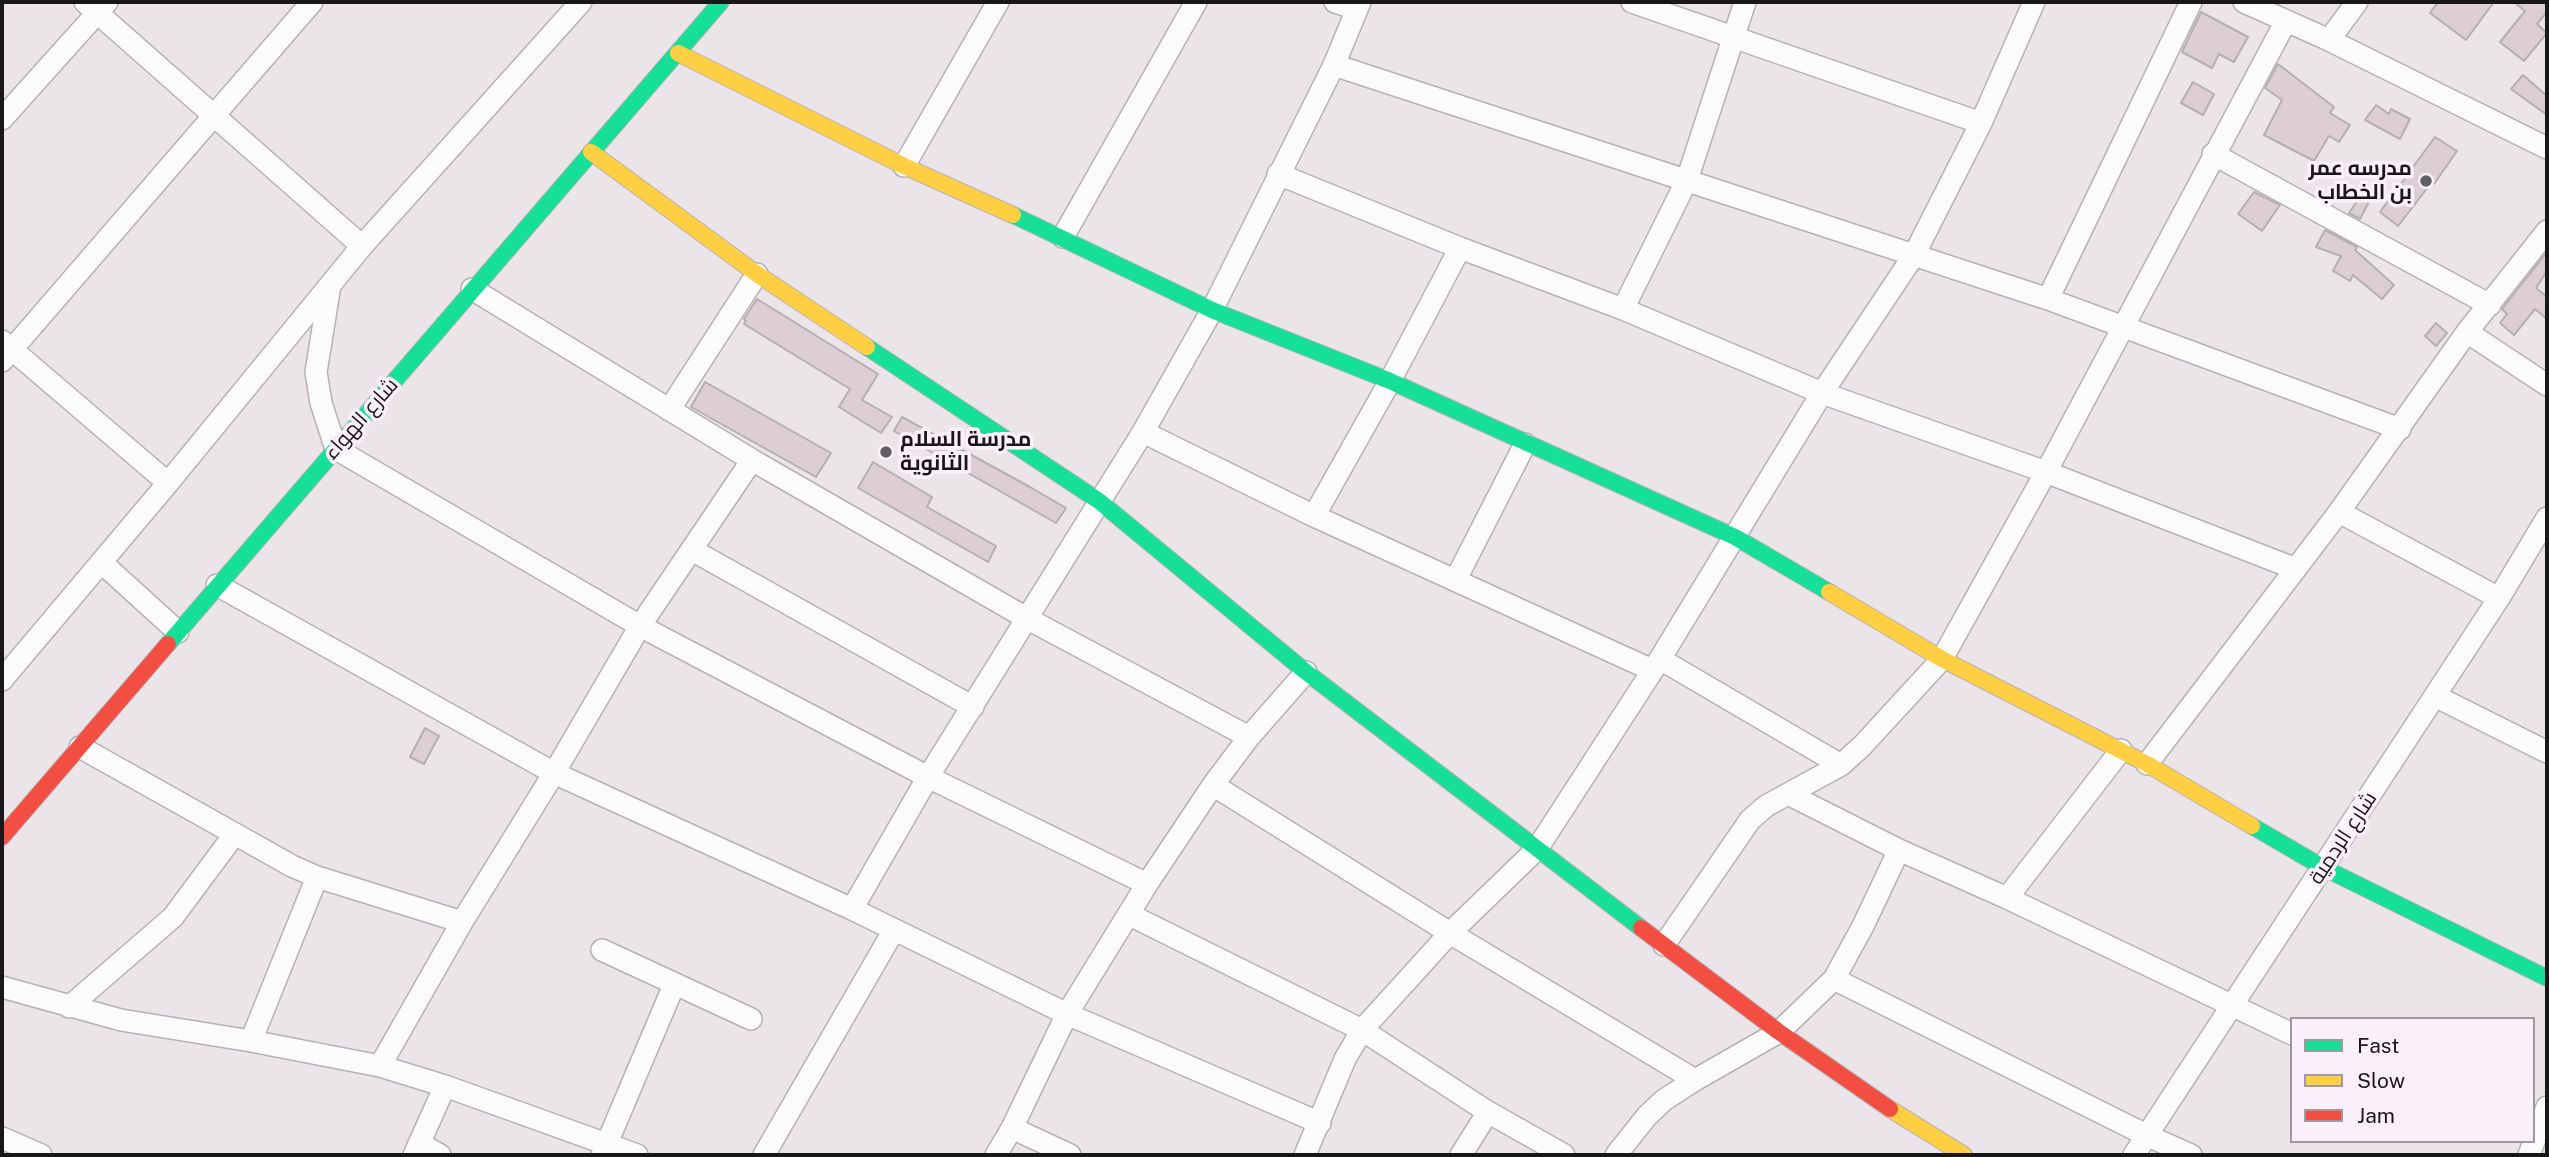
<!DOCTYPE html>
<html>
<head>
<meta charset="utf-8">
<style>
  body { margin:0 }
  #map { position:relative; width:2549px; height:1157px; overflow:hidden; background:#ebe5ea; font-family:"Public Sans",sans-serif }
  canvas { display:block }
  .frame { position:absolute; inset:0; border:4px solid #1a171a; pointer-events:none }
  .legend { position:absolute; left:2290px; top:1017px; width:245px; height:126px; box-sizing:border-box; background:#faf0f9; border:2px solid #a099a0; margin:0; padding:9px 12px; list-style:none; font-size:21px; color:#1a171a }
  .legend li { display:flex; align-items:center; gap:14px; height:35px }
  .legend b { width:35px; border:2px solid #a099a0 }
</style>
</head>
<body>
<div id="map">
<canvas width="2549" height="1157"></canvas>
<div class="frame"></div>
<ul class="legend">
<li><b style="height:9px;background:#16e098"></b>Fast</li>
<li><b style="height:9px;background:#ffcf43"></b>Slow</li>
<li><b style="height:9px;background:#f24e42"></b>Jam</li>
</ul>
</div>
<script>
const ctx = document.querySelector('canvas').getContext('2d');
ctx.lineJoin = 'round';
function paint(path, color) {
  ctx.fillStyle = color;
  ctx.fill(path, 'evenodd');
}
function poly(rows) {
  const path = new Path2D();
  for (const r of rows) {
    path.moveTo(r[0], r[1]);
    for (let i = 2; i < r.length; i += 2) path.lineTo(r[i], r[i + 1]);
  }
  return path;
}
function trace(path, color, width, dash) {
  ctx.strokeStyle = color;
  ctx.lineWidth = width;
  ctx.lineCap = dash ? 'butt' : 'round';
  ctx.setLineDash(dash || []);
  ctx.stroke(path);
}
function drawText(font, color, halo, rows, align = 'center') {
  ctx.font = font + ' "Public Sans",Cairo,sans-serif';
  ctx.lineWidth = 7;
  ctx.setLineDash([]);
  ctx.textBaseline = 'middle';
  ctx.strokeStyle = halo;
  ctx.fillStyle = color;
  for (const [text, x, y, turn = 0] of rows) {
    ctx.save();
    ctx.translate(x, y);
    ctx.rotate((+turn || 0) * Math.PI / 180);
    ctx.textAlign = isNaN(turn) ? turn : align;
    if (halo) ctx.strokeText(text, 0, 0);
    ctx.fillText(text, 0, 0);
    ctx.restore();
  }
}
const building = poly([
  [2438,2,2494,2,2466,40,2430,13,2438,2],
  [2514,2,2547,2,2547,12,2537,24,2547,33,2524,61,2500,42,2525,11,2514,2],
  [2201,12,2248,37,2234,62,2219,54,2212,68,2182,52,2201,12],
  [2278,64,2334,107,2330,113,2350,125,2339,142,2329,136,2314,161,2264,135,2282,100,2265,88,2278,64],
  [2523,75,2547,96,2547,115,2511,89,2523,75],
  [2193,82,2214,94,2203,115,2181,103,2193,82],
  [2376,105,2389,114,2391,109,2410,119,2400,139,2365,120,2376,105],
  [2435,137,2457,151,2434,184,2432,182,2398,226,2380,212,2435,137],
  [2364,191,2372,196,2360,219,2349,213,2364,191],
  [2254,192,2280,205,2262,231,2238,214,2254,192],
  [2325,230,2357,247,2355,250,2394,285,2382,299,2353,275,2350,281,2333,271,2341,256,2316,247,2325,230],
  [2547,252,2547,271,2536,288,2547,297,2547,319,2535,309,2514,335,2500,323,2507,314,2502,309,2547,252],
  [757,299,878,374,862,400,892,417,881,433,839,407,850,389,744,324,746,321,744,319,757,299],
  [2436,323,2447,333,2436,346,2425,336,2436,323],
  [705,382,831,453,816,477,691,407,705,382],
  [902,417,1030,487,1066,508,1056,523,894,431,902,417],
  [873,462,932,497,927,507,996,546,988,562,858,488,873,462],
  [425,728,439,736,424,764,410,757,425,728]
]);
paint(building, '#ddcdd4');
trace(building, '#b4afb2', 2);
const street = poly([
  [85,2,362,246],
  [1335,2,1357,9],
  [1632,2,1981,123],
  [2244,2,2329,40,2547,148],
  [2329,40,2357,2],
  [1334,65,2048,299,2400,429],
  [2,119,107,2],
  [2213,154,2490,305],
  [904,166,998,2],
  [1278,174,1460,248,1623,309,1822,393,2046,472,2296,569],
  [1063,237,1196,2],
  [330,285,316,372,321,403,336,449,640,626,928,777,1147,884],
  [472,289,752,460,1028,619,1249,737],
  [2048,299,2191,2],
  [1623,309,1687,180,1745,2],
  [2467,332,2547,385],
  [2,341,168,483],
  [2,361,312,2],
  [669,410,757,274],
  [1143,432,1314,516,1652,670],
  [2339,512,2499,598],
  [1314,516,1390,381,1460,248],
  [692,550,973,707],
  [101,562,178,632],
  [1456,579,1525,444],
  [217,585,554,773,852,909,1067,1014,1320,1123],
  [1660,659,1841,765],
  [2,680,168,483,362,246,581,2],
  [2435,696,2547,752],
  [80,747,292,866,317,877,462,922],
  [2147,764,2339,512,2467,332,2547,231],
  [1213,785,1450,933,1695,1080],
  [1788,794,1899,850,2007,898,2292,1034],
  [2007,898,2121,750],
  [852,909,928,777,1143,432,1212,310,1334,65,1360,2],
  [1130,915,1362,1030,1488,1112,1564,1155],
  [1664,945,1750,820,1766,806,1841,765,1862,746,1942,659,2046,472,2286,21],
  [602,950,751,1019],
  [1834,979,2146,1135,2191,1155],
  [2,987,121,1020,251,1041,380,1066,445,1086,637,1155],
  [69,1007,173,917,234,835],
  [251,1041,317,877],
  [380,1066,462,922,554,773,640,626,752,460],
  [1012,1128,1070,1155],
  [2,1138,41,1155],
  [419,1143,440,1155],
  [414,1155,445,1086],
  [602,1155,674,985],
  [764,1155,894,930],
  [996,1155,1012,1128,1067,1014,1147,884,1213,785,1249,737,1306,672],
  [1305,1155,1345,1059,1362,1030,1450,933,1537,849,1660,659,1822,393,1914,255,1981,123,2034,2],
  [1461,1155,1488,1112],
  [1616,1155,1647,1116,1664,1100,1695,1080,1779,1032,1834,979,1863,926,1899,850],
  [2134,1155,2499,598,2547,518],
  [2529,1155,2547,1107]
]);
const fast = poly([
  [1013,215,1212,310,1390,381,1735,537,1829,592],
  [867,347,1099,501,1306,672,1641,928],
  [168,644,721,2],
  [2252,826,2324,868,2547,978]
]);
const slow = poly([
  [678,53,904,166,1013,215],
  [591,152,757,274,867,347],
  [1829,592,1942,659,2147,764,2252,826],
  [1890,1109,1964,1155]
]);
const jam = poly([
  [2,837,168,644],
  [1641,928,1779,1032,1890,1109]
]);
trace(street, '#b6b1b5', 24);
trace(fast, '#b6b1b5', 18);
trace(slow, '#b6b1b5', 18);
trace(jam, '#b6b1b5', 18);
trace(street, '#fcfbfc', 21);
trace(fast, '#16e098', 16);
trace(slow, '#ffcf43', 16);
trace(jam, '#f24e42', 16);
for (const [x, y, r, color] of [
  [2426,181,7,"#635f63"],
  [886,452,7,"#635f63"]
]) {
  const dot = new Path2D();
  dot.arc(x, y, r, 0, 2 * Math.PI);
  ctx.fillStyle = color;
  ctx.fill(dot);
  trace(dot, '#faf0f9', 2.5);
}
drawText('bold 21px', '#1a171a', '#faf0f9', [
  ["مدرسه عمر",2412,169],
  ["بن الخطاب",2412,193],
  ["مدرسة السلام",900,440,"left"],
  ["الثانوية",900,464,"left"]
], 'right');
drawText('21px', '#1a171a', '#faf0f9', [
  ["شارع الهواء",361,419,-49],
  ["شارع الردمية",2343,838,-57]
]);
</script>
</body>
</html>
